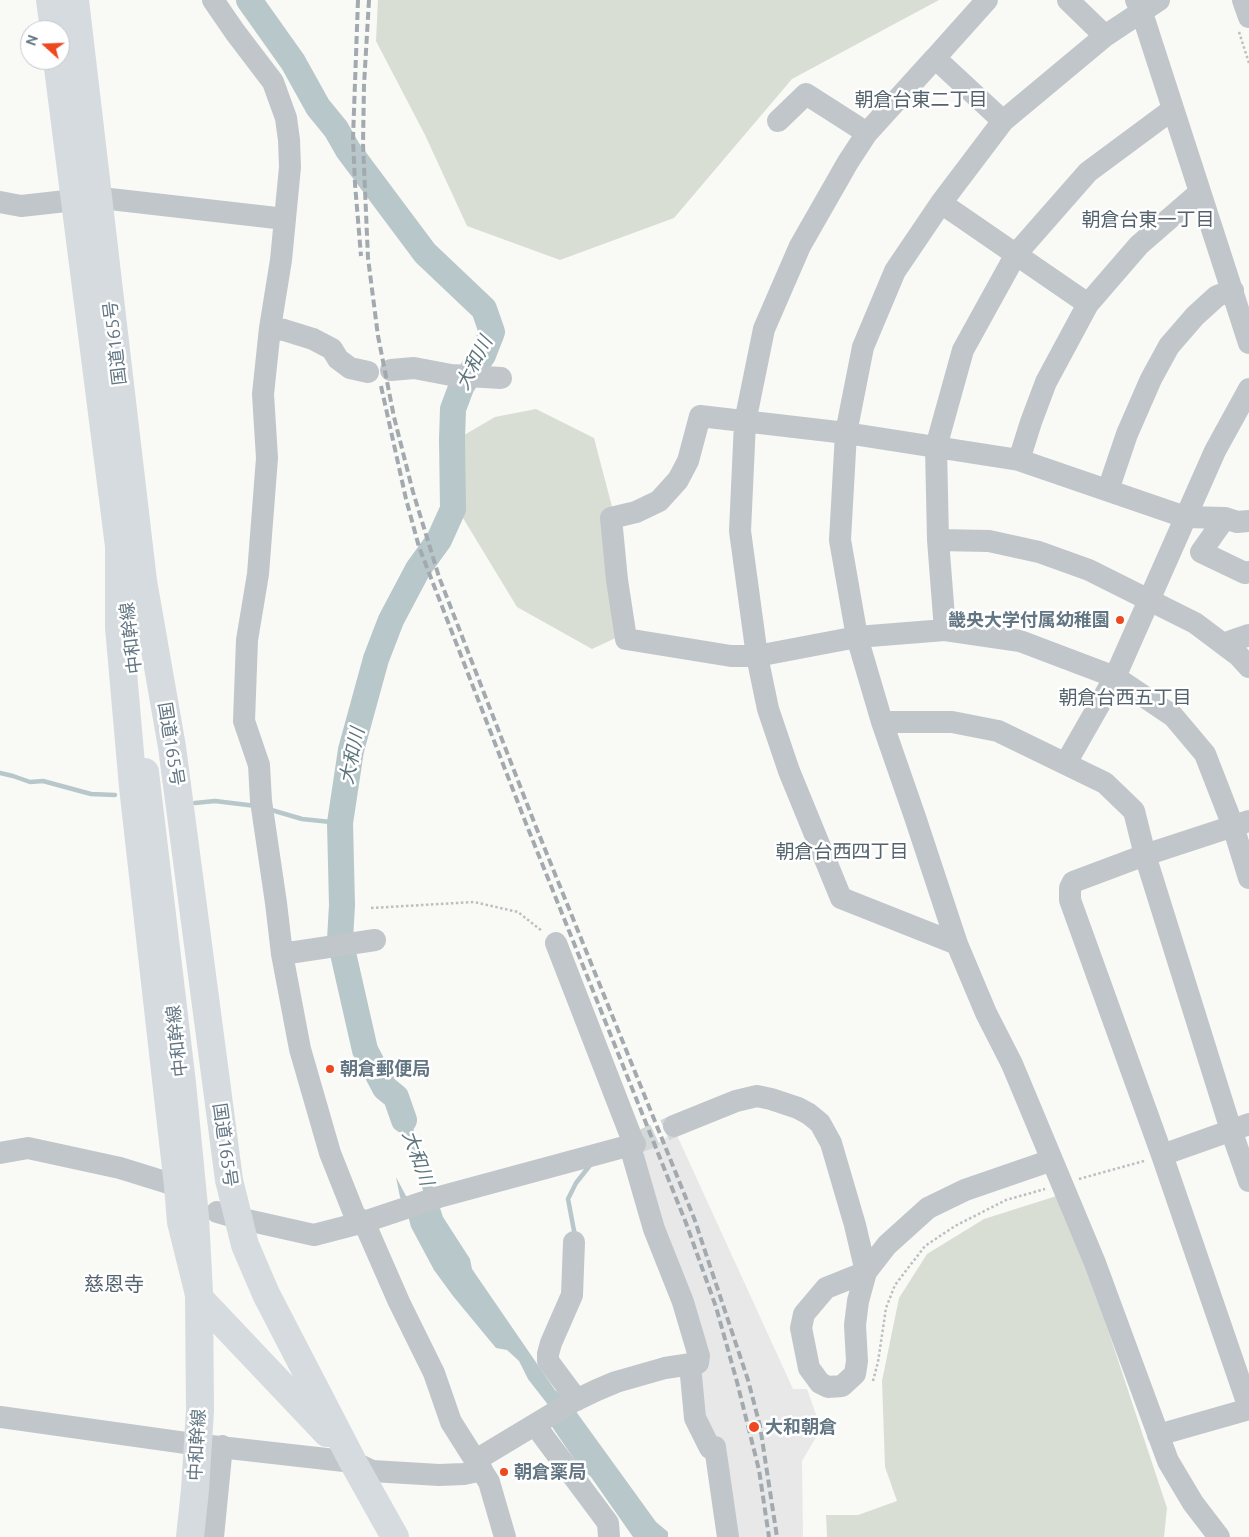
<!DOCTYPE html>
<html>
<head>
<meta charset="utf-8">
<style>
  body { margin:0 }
  #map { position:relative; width:1249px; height:1537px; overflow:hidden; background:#f9f9f6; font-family:Ubuntu,sans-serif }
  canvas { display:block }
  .north { position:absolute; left:20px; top:20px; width:50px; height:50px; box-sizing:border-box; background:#fff; border:1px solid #c0c8cd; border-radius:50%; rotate:290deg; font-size:14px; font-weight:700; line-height:20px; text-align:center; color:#627683 }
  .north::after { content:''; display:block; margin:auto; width:18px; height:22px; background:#ee4820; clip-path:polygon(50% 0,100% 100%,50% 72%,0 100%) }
</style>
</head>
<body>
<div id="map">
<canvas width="1249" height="1537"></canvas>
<div class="north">N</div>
</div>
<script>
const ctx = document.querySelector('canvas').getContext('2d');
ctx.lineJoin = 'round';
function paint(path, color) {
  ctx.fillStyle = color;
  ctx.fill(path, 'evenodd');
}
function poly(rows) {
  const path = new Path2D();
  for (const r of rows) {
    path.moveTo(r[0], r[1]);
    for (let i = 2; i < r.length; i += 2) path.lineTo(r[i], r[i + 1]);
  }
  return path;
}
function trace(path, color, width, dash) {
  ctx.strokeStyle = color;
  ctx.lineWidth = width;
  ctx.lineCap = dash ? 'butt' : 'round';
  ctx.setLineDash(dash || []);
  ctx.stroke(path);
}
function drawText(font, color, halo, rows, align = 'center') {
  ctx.font = font + ' Ubuntu,"Noto Sans JP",sans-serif';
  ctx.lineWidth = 5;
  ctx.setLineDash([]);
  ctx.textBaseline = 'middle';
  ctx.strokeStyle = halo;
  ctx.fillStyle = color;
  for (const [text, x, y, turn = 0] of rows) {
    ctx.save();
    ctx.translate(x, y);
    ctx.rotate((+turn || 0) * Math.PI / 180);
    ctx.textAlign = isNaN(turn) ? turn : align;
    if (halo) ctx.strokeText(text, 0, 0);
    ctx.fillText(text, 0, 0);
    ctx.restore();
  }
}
paint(poly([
  [675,1131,793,1389,807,1389,821,1429,802,1461,803,1537,732,1537,706,1458,699,1381,642,1154]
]), '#e7e8e7');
paint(poly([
  [378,0,939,0,792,79,674,218,560,260,467,226,425,135,376,41],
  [536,409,594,438,616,522,620,636,592,649,517,607,446,490,447,445,495,417],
  [1063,1194,1167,1508,1164,1537,827,1537,826,1515,858,1515,897,1501,885,1467,882,1381,899,1298,927,1254,984,1219]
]), '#d9ded5');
paint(poly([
  [387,1089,401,1092,443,1217,470,1259,472,1269,555,1390,567,1399,656,1522,668,1532,668,1537,633,1537,591,1477,578,1465,542,1412,549,1406,528,1379,519,1361,507,1350,496,1348,453,1296,434,1270,411,1227,405,1203,400,1197,396,1177,406,1196,427,1204,404,1126,399,1125]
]), '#b8c7ca');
trace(poly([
  [0,773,13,776,30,782,43,781,91,794,115,795],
  [195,803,215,801,256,806],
  [268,809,302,819,340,823],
  [575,1236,568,1199,576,1183,591,1164]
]), '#b8c7ca', 4.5);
trace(poly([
  [249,0,293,62,318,107,336,129,348,150,425,253,484,309,492,332,483,355,462,385,453,409,452,439,453,509,439,540,418,569,391,620,376,659,351,750,340,823,342,905,340,940,365,1050,385,1088,396,1097,404,1120]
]), '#b8c7ca', 26);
trace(poly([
  [635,1144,674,1126]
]), '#d3d8d9', 22, [22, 11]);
trace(poly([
  [1239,32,1249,63],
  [371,908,474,902,518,912,542,931],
  [1079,1179,1144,1161],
  [873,1381,878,1362,886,1308,895,1285,925,1246,955,1226,1006,1200,1045,1189]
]), '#bbbfc2', 2.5, [2.5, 2.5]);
trace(poly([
  [213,0,235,32,273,82,286,118,289,140,290,167,281,260,270,328,263,394,267,458,258,574,247,640,244,721,259,765,261,801,276,903,282,954,300,1049,330,1153,355,1216,364,1222,399,1302,434,1373,451,1422,489,1482,505,1537],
  [1068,0,1105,36],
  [1136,0,1142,13,1249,343],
  [1159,0,1105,36,1003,121,941,203,895,271,863,347,846,433,840,540,857,637,882,722,915,817,957,944,986,1013,1012,1064,1095,1263,1168,1461,1193,1503,1219,1537],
  [1243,0,1249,17],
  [935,58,987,0],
  [778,121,806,94,867,133],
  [0,202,21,206,75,200,110,199,285,219],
  [941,203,1088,304],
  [270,328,284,330,313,339,332,349,338,359,350,368,368,372],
  [391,370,414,368,451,375,501,378],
  [1019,460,1031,422,1046,382,1088,304,1139,245,1200,192],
  [1108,490,1127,434,1151,379,1169,346,1195,316,1217,296,1233,290],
  [1225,518,1201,552,1245,573,1249,572],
  [1249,521,1237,522,1225,518,1185,517,1019,460,846,433,700,416,688,461,678,480,659,501,636,512,611,518,617,580,626,639,731,656,757,656,857,637,945,630,1020,641,1115,677,1173,716,1205,754,1233,826,1249,878],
  [938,540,989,541,1039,552,1089,570,1195,623,1239,656,1249,667],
  [945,630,938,540,936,447,963,350,1016,254,1088,172,1173,109],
  [1223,644,1249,635],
  [882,722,952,722,998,731,1105,783,1134,811,1145,855,1231,1130,1249,1181],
  [1066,763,1115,677,1215,451,1249,389],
  [1249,821,1145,855,1073,882,1070,888,1070,900,1162,1155,1249,1408],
  [556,943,634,1144],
  [957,944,841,898,789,771,768,709,757,656,740,531,745,422,764,329,800,246,848,162,867,133,935,58,1003,121],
  [282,954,375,940],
  [674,1126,736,1101,757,1096,771,1099,798,1108,809,1114,820,1123,831,1143,855,1225,866,1272],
  [0,1153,28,1148,120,1168,178,1186,186,1191],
  [1162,1155,1249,1124],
  [217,1212,238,1218,314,1235,364,1222,439,1197,635,1144],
  [574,1242,572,1295,551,1343,548,1354,548,1361,577,1400],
  [866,1272,826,1288,804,1314,801,1328,809,1368,820,1383,828,1387,842,1386,855,1374,857,1361,855,1325,858,1301,866,1272,887,1245,928,1208,965,1190,1052,1160],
  [690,1365,695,1418,710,1448,715,1447,728,1537],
  [0,1417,193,1444,353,1462,372,1471,439,1475,464,1474,482,1470],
  [535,1425,608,1523,609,1537],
  [1158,1435,1249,1409],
  [476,1460,574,1401,597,1390,616,1382,665,1368,698,1363,699,1356,683,1302,654,1229,630,1146],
  [213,1537,222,1446]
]), '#c1c6ca', 22);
trace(poly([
  [145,772,182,1083,195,1217,199,1292,200,1410,195,1490,190,1537]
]), '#d6dbdf', 28);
trace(poly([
  [50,0,54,30],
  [75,0,143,581,172,747,229,1180,245,1245,266,1294,353,1462,395,1537],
  [57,60,119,546,119,627,133,787,178,1186,181,1222,200,1299,327,1433]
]), '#d6dbdf', 28);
trace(poly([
  [358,0,353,138,355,184,361,256],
  [369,0,364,85,363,144,368,258,378,336,394,417,413,492,439,577,534,822,694,1218,748,1380,760,1426,777,1537],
  [381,386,406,499,419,547,527,826,686,1223,716,1307,737,1382,759,1470,769,1537]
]), '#a2aab0', 4, [8, 4]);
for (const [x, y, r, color] of [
  [1120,620,5,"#ee4820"],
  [330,1069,5,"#ee4820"],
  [754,1427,6,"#ee4820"],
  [504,1472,5,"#ee4820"]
]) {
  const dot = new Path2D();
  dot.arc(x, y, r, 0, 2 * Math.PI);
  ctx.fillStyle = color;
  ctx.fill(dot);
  trace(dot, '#fff', 2);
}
drawText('18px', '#627683', '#fff', [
  ["国道165号",115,343,-97],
  ["中和幹線",131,638,-97],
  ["国道165号",171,744,81],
  ["中和幹線",177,1041,-96],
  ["国道165号",225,1145,82],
  ["中和幹線",197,1445,-87]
]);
drawText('bold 18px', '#627683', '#fff', [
  ["畿央大学付属幼稚園",1110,620,"right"],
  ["朝倉郵便局",340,1069],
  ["大和朝倉",765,1427],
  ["朝倉薬局",514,1472]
], 'left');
drawText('19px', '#54636d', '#fff', [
  ["朝倉台東二丁目",921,100],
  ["朝倉台東一丁目",1148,220],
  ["朝倉台西五丁目",1125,698],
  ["朝倉台西四丁目",842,852]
]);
drawText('italic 19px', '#5d767d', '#fff', [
  ["大和川",474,363,-63],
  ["大和川",352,756,-78],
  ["大和川",418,1158,70]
]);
drawText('20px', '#54636d', '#fff', [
  ["慈恩寺",114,1284]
]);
</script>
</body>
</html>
